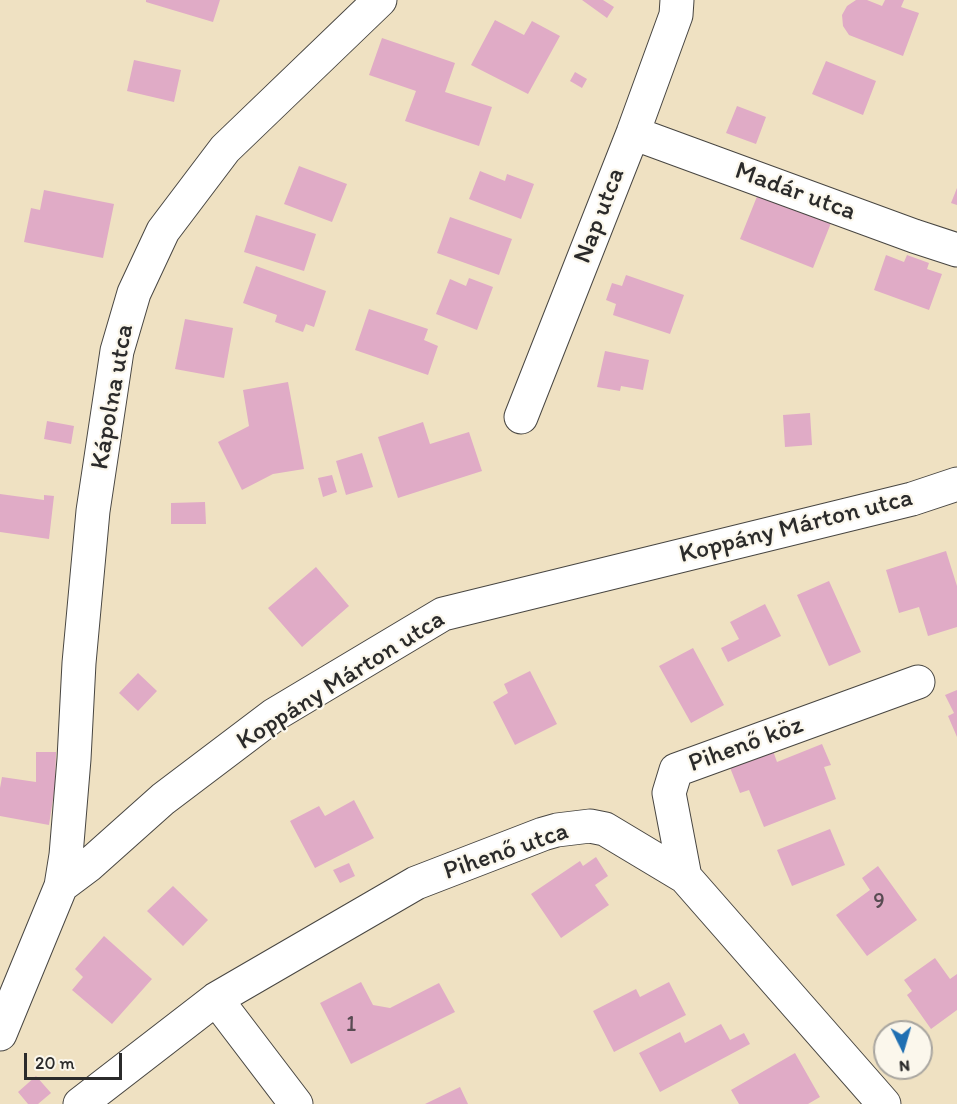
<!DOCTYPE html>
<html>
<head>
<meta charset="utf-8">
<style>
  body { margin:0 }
  #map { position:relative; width:957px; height:1104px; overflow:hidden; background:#efe1c2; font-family:Itim,sans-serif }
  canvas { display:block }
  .north { position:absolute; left:873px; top:1020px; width:60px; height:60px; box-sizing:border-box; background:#fbf7ec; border:2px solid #a8a59f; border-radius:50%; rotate:175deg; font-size:16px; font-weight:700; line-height:24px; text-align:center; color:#2b2b2b }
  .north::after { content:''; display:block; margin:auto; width:21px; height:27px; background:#1f6fb2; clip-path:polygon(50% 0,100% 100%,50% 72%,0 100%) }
  .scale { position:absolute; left:24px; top:1053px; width:98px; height:27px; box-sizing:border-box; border:3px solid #2b2b2b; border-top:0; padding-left:8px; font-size:18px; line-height:21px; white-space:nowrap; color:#2b2b2b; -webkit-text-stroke:4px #fbf7ec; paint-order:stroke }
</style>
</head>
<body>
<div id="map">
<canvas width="957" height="1104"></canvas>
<div class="north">N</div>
<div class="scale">20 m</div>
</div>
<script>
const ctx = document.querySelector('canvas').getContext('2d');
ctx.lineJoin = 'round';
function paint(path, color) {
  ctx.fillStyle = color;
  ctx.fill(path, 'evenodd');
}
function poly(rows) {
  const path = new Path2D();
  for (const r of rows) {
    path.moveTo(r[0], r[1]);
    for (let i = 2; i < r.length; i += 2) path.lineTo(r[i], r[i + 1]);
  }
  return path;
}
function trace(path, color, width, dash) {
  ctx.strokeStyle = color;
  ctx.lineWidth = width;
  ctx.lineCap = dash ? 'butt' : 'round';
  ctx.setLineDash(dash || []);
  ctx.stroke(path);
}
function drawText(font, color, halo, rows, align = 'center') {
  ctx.font = font + ' Itim,sans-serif';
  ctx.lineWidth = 4.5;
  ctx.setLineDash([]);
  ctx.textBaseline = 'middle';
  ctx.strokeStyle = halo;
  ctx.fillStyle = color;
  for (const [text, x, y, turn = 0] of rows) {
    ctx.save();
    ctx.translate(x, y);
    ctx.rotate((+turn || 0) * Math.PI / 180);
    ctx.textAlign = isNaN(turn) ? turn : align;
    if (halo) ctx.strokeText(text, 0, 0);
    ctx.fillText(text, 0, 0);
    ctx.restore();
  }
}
paint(poly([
  [146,0,220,0,213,22,146,2],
  [582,0,603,0,614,7,607,18],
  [856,0,867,0,882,6,885,0,904,0,901,7,919,13,903,56,849,35,843,26,842,15,847,6],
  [495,20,524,35,532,21,560,36,528,94,471,65],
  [382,38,455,63,445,92,492,107,479,146,405,121,416,91,369,75],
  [134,60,181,70,174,102,127,91],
  [826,61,876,81,863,115,812,94],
  [575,72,587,79,582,88,570,81],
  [737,106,766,117,756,144,726,133],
  [299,166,347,184,332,222,284,204],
  [480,171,505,181,507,174,534,184,521,219,469,199],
  [957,188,957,205,951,203],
  [44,190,114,204,103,258,24,242,31,208,40,210],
  [758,194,831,223,813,268,740,239],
  [256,215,316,234,304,271,244,252],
  [450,217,512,239,499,275,437,253],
  [886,255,904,262,907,255,929,263,927,269,942,274,929,310,874,290],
  [256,266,326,291,314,327,306,324,303,332,275,322,277,315,243,303],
  [626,275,684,295,670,334,613,315,616,304,606,300,612,283,622,286],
  [469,278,493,287,477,330,436,314,450,279,466,286],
  [369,309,428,329,424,340,438,346,428,375,355,350],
  [185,319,233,328,224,378,175,369],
  [605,351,649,360,643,390,621,386,620,391,597,387],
  [288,382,304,469,273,474,242,490,218,442,249,426,243,390],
  [810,413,812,445,785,447,783,415],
  [47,421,74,426,71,444,44,439],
  [423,422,430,444,469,432,482,471,398,498,378,437],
  [362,453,373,487,346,495,336,461],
  [332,475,337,492,323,497,318,478],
  [0,494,44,500,44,495,54,496,49,539,0,532],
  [205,502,206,524,171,524,171,503],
  [946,551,957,586,957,627,928,636,919,607,899,613,886,570],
  [316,567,349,606,302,647,268,608],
  [829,581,861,652,829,666,797,595],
  [765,604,781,636,728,662,721,648,739,639,730,622],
  [693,648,724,705,691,723,659,666],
  [530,671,557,724,515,745,493,702,508,693,504,684],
  [138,673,157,691,138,711,119,693],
  [957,690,957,737,948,716,954,713,945,695],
  [822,744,831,765,824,767,836,799,764,827,749,790,740,793,729,765,772,748,777,762],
  [36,752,56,752,55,786,49,825,0,816,0,788,2,777,36,782],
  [354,800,374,838,315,868,290,821,319,806,325,816],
  [830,829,845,865,792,886,777,850],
  [596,857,608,876,595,885,609,905,561,938,531,894,580,861,583,866],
  [349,863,355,876,340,883,333,870],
  [878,866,917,920,867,956,836,915,870,890,862,878],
  [173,886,208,920,183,946,147,911],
  [104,936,152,979,112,1024,72,990,83,977,75,969],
  [935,958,950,979,957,974,957,1010,931,1029,907,995,912,991,904,980],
  [361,982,373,1005,390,1008,439,983,455,1012,351,1064,320,1003],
  [669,982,686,1015,614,1052,593,1011,636,989,640,997],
  [721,1024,730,1040,744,1033,750,1044,660,1092,639,1053,680,1032,685,1043],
  [795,1053,820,1097,808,1104,739,1104,731,1090],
  [36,1076,51,1093,38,1104,28,1104,18,1092],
  [460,1087,468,1104,425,1104]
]), '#e0abc6');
const minor = poly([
  [633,133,914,236,957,250],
  [521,417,633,133,676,15,677,0],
  [685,877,669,793,676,770,918,682],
  [61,886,66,855,74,759,79,663,93,511,117,351,134,293,163,231,225,149,380,0],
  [216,999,296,1104],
  [0,1034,61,886,89,865,163,799,274,715,443,614,912,499,957,484],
  [80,1104,216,999,416,883,543,834,557,830,590,826,605,829,685,877,884,1104]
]);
trace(minor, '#484642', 35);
trace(minor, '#fff', 33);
drawText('22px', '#584b52', null, [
  ["9",879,902],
  ["1",351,1025]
]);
drawText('26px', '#2b2b2b', '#fbf7ec', [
  ["Madár utca",795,192,20],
  ["Nap utca",600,216,-69],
  ["Kápolna utca",113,397,-80],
  ["Koppány Márton utca",796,527,-14],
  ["Koppány Márton utca",341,681,-32],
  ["Pihenő köz",746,745,-20],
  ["Pihenő utca",506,852,-19]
]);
</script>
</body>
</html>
